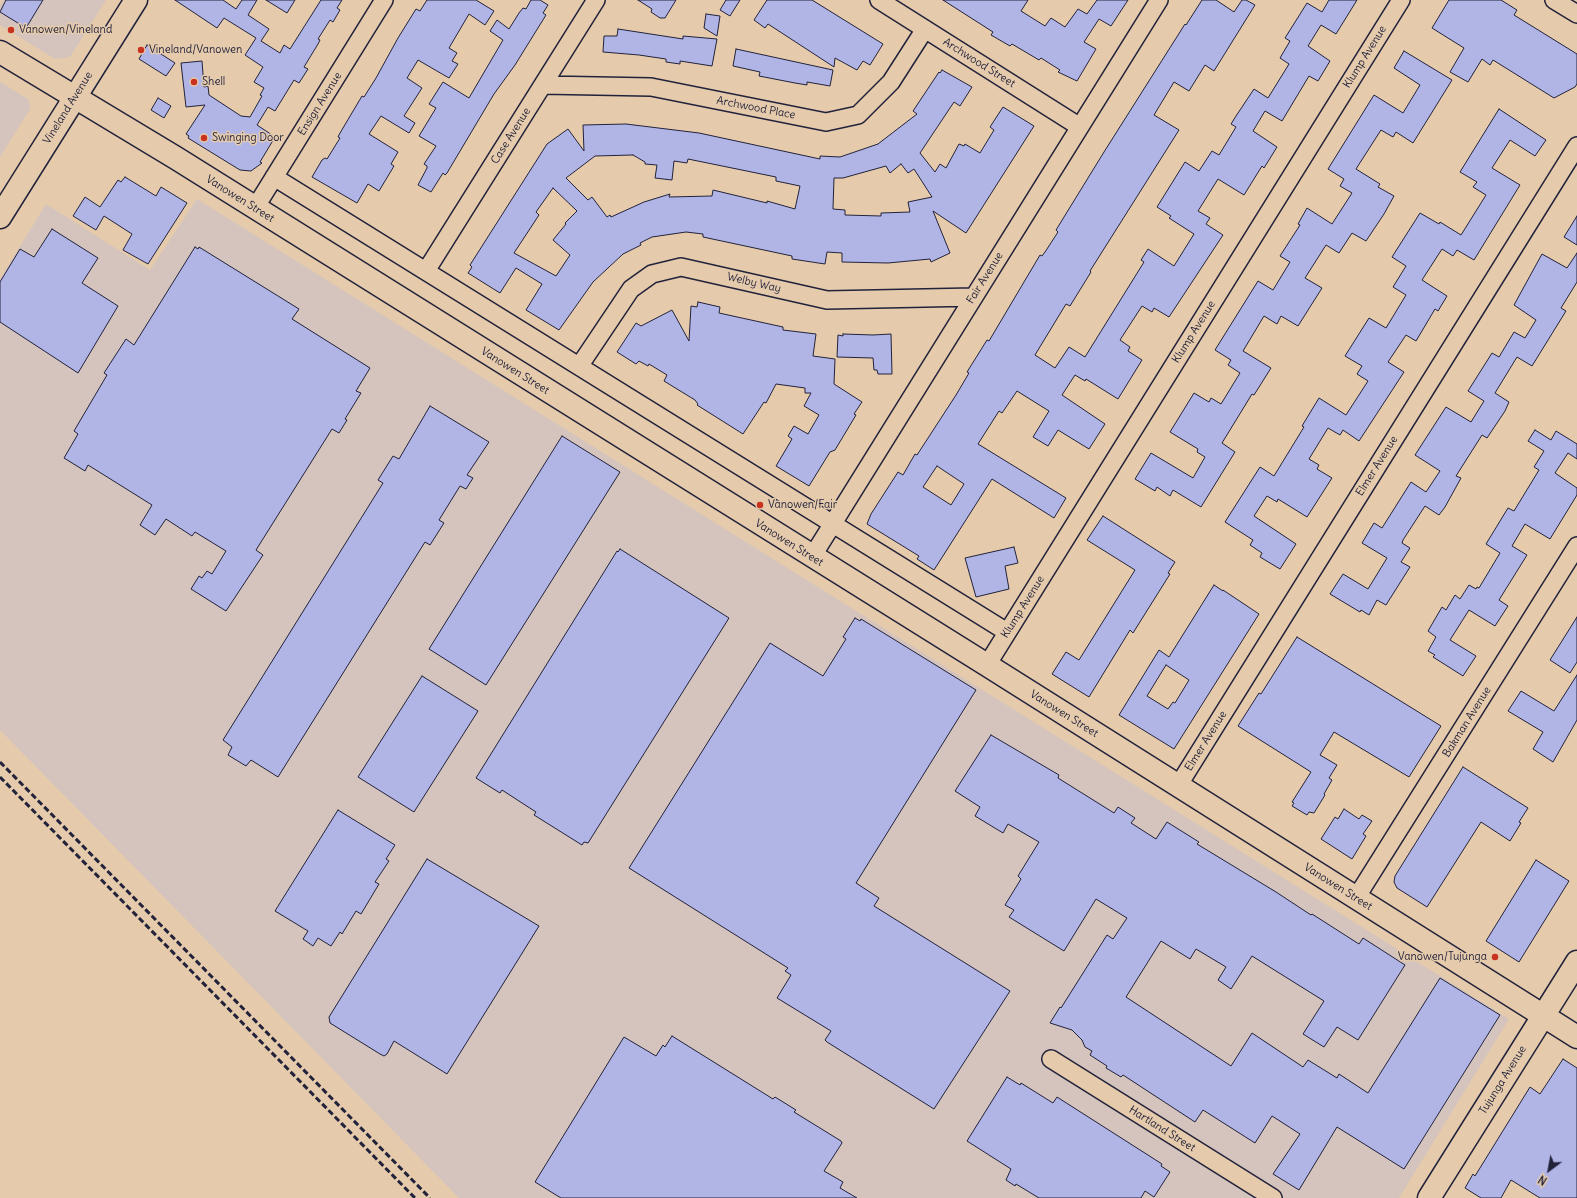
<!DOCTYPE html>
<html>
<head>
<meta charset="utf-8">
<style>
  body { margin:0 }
  #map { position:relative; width:1577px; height:1198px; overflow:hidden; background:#e5cbac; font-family:Delius,sans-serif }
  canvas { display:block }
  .north { position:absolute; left:1529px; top:1150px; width:40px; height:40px; -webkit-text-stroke:3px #e5cbac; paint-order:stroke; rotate:212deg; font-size:11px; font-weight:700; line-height:16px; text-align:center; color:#22223b }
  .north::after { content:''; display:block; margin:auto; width:14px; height:18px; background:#22223b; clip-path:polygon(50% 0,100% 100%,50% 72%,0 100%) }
</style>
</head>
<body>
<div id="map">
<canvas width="1577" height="1198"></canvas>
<div class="north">N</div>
</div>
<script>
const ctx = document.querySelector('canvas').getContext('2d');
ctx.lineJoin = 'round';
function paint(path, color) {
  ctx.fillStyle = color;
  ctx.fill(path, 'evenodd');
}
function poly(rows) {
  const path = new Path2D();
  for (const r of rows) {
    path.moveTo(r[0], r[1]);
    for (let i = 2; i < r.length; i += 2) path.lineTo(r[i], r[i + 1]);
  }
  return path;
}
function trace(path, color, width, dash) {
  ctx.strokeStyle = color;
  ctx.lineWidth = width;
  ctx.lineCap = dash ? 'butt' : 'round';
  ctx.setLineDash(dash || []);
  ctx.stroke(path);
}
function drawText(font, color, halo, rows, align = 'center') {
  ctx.font = font + ' Delius,sans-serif';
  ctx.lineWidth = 3;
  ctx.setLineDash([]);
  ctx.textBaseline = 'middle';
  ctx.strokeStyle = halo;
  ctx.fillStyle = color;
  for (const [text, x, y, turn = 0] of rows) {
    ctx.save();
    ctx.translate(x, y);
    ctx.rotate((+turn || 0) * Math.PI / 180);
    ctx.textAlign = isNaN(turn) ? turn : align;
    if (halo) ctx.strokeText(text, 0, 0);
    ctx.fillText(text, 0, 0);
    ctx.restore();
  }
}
paint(poly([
  [3,0,106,0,70,57,55,59,0,25,0,5],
  [0,82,28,99,30,106,30,109,0,157],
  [197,199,1509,1019,1399,1198,459,1198,0,730,0,279,46,204,150,270]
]), '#d5c4bd');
const building = poly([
  [6,0,43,0,26,28,0,12,6,0],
  [175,0,223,0,236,9,242,0,257,0,248,15,269,29,261,41,280,53,284,45,290,49,321,0,342,0,337,8,340,10,333,22,330,20,318,39,320,40,318,44,304,67,308,69,299,83,294,80,275,111,268,107,257,125,275,137,260,162,262,163,251,171,240,170,188,138,189,136,186,134,205,105,186,107,181,63,202,61,204,87,208,86,209,95,241,116,250,117,262,96,260,95,264,88,254,82,263,67,245,55,256,38,224,18,217,28,175,0],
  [266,0,295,0,287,13,266,0],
  [427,0,476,0,494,11,485,25,469,14,449,48,457,53,452,61,458,64,449,78,418,60,407,78,422,88,404,116,415,123,409,133,381,116,369,134,398,152,391,164,394,166,379,191,368,184,357,203,312,177,322,160,325,158,327,159,340,138,338,137,340,133,362,96,364,97,376,78,398,38,416,9,420,11,427,0],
  [531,0,540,0,548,5,543,13,546,15,515,65,494,94,447,173,445,175,443,173,431,192,418,185,427,168,427,166,424,164,436,146,419,136,436,108,429,104,443,82,469,98,503,40,490,31,497,20,509,29,519,13,523,8,526,9,531,0],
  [638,0,676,0,665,18,660,18,651,12,652,9,638,0],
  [726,0,740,0,730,16,720,10,726,0],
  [767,0,812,0,883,44,870,65,863,61,857,70,835,58,834,67,768,24,765,28,754,20,767,0],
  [943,0,1028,0,1021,11,1045,26,1051,18,1065,27,1078,9,1087,14,1097,0,1128,0,1111,26,1099,19,1084,42,1096,49,1077,81,1058,72,1060,70,1041,58,1039,60,1012,44,1010,46,991,35,993,32,943,0],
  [1202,0,1216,0,1234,12,1242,0,1246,0,1255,5,1214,71,1205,65,1189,91,1174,82,1154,115,1179,130,1090,271,1091,272,1070,306,1066,304,1035,355,1055,368,1069,347,1085,357,1144,262,1141,260,1148,249,1174,266,1194,234,1169,218,1171,216,1157,207,1185,162,1199,171,1212,151,1219,155,1236,127,1231,124,1236,116,1254,89,1268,98,1289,64,1280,58,1290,41,1285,38,1307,3,1322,12,1329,0,1357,0,1336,34,1321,25,1308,46,1330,61,1318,81,1309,76,1282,121,1265,111,1253,131,1277,147,1264,168,1262,166,1244,195,1218,179,1198,211,1210,218,1206,224,1223,235,1169,317,1154,308,1152,312,1142,306,1120,340,1130,347,1128,351,1142,360,1118,399,1086,379,1085,381,1075,375,1062,395,1105,424,1089,449,1058,430,1048,446,1033,437,1049,411,1017,391,1002,413,999,411,978,444,1066,498,1054,518,992,479,934,570,917,559,919,556,867,524,871,514,898,472,903,475,915,454,917,455,956,395,969,373,967,372,987,340,989,341,1040,255,1042,256,1045,252,1058,232,1056,230,1104,152,1185,24,1186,25,1202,0],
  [937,466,964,484,951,505,923,487,937,466],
  [1449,0,1501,0,1517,10,1514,15,1577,54,1577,84,1575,87,1554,98,1493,60,1490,65,1482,59,1468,82,1450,72,1464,48,1432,28,1449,0],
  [706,14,720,16,717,36,704,28,706,14],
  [618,29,683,39,683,36,717,39,712,66,680,61,680,64,666,62,666,59,639,55,603,52,604,36,617,36,618,29],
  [147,45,175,63,166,76,139,59,147,45],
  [736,49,833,70,830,86,807,82,807,85,795,83,759,76,760,72,733,66,736,49],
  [1404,51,1452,80,1413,143,1396,132,1393,137,1381,130,1356,169,1380,184,1378,187,1394,196,1384,214,1366,241,1352,233,1339,253,1326,245,1305,278,1322,288,1298,326,1281,316,1277,324,1264,316,1243,351,1271,368,1254,395,1252,394,1222,443,1235,452,1201,507,1173,490,1170,496,1157,487,1155,491,1135,479,1151,453,1193,478,1205,457,1197,452,1198,449,1170,432,1194,393,1209,402,1211,398,1221,404,1240,373,1228,365,1231,360,1215,350,1258,281,1273,290,1290,262,1280,256,1300,225,1298,224,1307,208,1332,224,1352,193,1340,186,1344,179,1328,169,1374,95,1403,113,1420,85,1394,68,1404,51],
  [942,70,972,87,960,106,954,102,920,153,935,172,940,164,946,168,959,144,964,146,965,144,980,153,994,130,990,127,1003,107,1034,126,966,233,933,211,950,253,931,262,930,259,888,263,842,262,842,253,827,252,825,264,792,259,792,256,703,237,703,234,686,232,652,237,640,243,641,245,623,254,593,282,559,330,526,310,542,284,516,268,500,293,468,273,472,267,470,265,547,144,568,129,584,151,583,125,626,124,699,133,820,159,820,156,840,157,878,144,917,114,913,111,939,72,940,73,942,70],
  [633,155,645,162,645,164,657,165,655,178,672,180,674,161,687,163,688,159,776,177,776,181,800,186,795,209,767,201,767,203,713,190,712,196,669,197,670,194,644,202,611,217,610,215,607,217,592,197,588,200,566,178,595,156,633,155],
  [901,164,908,173,914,169,932,197,908,202,910,212,881,213,881,216,845,215,845,210,833,209,834,178,843,178,886,166,890,173,901,164],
  [553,188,577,211,565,223,566,224,553,240,570,255,556,276,514,253,539,215,536,212,553,188],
  [158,98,171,106,164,118,151,110,158,98],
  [1499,109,1546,140,1535,156,1510,140,1492,168,1520,185,1474,260,1457,250,1453,256,1442,249,1422,280,1447,296,1438,311,1435,309,1416,341,1406,335,1388,362,1404,372,1359,441,1343,430,1340,435,1328,428,1309,459,1319,465,1317,469,1332,478,1307,517,1278,499,1277,502,1267,496,1254,516,1296,544,1280,569,1260,557,1262,553,1250,545,1253,540,1225,522,1260,467,1274,476,1304,427,1302,426,1319,398,1346,415,1368,381,1357,374,1362,366,1345,356,1369,318,1386,328,1406,295,1393,287,1406,266,1392,257,1420,213,1439,224,1440,222,1461,235,1486,195,1473,187,1477,182,1460,172,1499,109],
  [125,177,156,196,161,187,187,203,148,264,123,250,132,234,104,216,96,230,73,216,85,197,100,207,118,180,121,182,125,177],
  [1577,216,1577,245,1564,237,1577,216],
  [52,229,98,258,82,283,118,306,78,373,0,322,0,282,20,249,34,257,52,229],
  [195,247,198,249,199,247,299,309,292,319,370,368,356,391,361,393,345,419,347,420,339,433,332,429,256,550,263,555,226,611,191,589,199,576,202,578,207,571,212,574,226,551,195,532,192,536,166,519,155,535,140,525,152,505,88,465,85,471,64,458,78,434,74,431,107,375,104,373,126,339,134,345,195,247],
  [1577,253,1577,282,1561,308,1566,311,1532,366,1517,357,1495,393,1509,402,1505,411,1487,438,1482,435,1456,476,1461,478,1445,507,1439,515,1425,506,1403,540,1402,543,1410,548,1401,562,1410,567,1386,605,1377,600,1369,615,1361,610,1360,612,1330,594,1343,574,1368,589,1387,558,1362,543,1374,523,1382,528,1411,482,1426,492,1440,471,1415,455,1446,407,1471,422,1484,401,1468,391,1492,353,1499,357,1514,332,1525,338,1536,320,1514,305,1542,254,1567,268,1577,253],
  [698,302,720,307,719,313,783,327,783,330,816,334,813,356,835,359,834,384,862,402,854,414,856,415,835,450,830,452,809,486,776,466,792,439,788,436,794,426,808,434,819,415,804,406,811,393,805,393,805,388,776,384,766,403,764,402,743,434,697,405,698,404,695,400,664,381,667,375,649,364,648,366,639,361,636,364,617,352,636,323,641,326,672,310,689,341,691,306,697,307,698,302],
  [843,334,873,335,891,334,892,374,878,374,877,370,874,370,873,358,837,357,838,335,843,336,843,334],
  [430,406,489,442,467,475,473,478,466,489,460,486,439,520,444,523,430,545,425,542,278,777,251,760,246,766,228,755,232,747,223,740,383,483,378,480,393,456,399,459,430,406],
  [1535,430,1551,440,1556,431,1577,444,1577,459,1568,453,1555,473,1577,488,1577,495,1550,539,1525,524,1512,546,1527,555,1499,600,1508,606,1495,626,1469,610,1450,640,1476,656,1463,676,1433,657,1435,655,1428,651,1436,637,1428,631,1442,607,1446,610,1455,595,1460,599,1469,585,1476,589,1477,587,1479,588,1500,553,1486,544,1508,508,1514,511,1539,470,1534,467,1544,451,1528,441,1535,430],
  [562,436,620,472,486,685,429,649,562,436],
  [1103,516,1175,562,1168,573,1170,574,1133,633,1130,630,1089,697,1052,674,1066,652,1079,660,1135,570,1087,540,1103,516],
  [1014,547,1018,563,1005,566,1009,589,976,597,965,558,1014,547],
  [620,549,729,618,588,843,584,842,582,845,534,815,536,812,502,790,500,793,476,778,617,551,618,552,620,549],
  [1214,585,1223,591,1223,590,1259,614,1174,749,1119,715,1159,650,1169,657,1214,585],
  [1166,665,1189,680,1175,703,1173,702,1168,709,1147,696,1166,665],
  [1577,617,1577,662,1570,673,1550,660,1577,617],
  [855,618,860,621,861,619,976,690,856,883,879,898,874,906,1010,991,934,1109,827,1042,825,1040,831,1031,777,998,791,975,785,971,788,968,629,868,770,643,823,676,846,639,843,637,855,618],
  [1297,637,1441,726,1409,777,1334,732,1320,755,1337,765,1329,778,1332,780,1324,794,1325,795,1314,813,1309,812,1307,815,1292,806,1294,803,1292,802,1311,772,1238,726,1259,693,1261,694,1297,637],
  [1577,675,1577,720,1553,762,1533,749,1543,732,1508,711,1521,691,1554,711,1577,675],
  [422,676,478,711,414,812,358,777,422,676],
  [991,735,1059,775,1058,778,1114,813,1118,807,1135,818,1131,823,1156,839,1167,822,1199,842,1197,844,1276,892,1311,915,1312,914,1359,944,1363,938,1405,965,1358,1040,1337,1027,1324,1047,1303,1034,1324,1001,1252,956,1231,989,1218,980,1226,967,1196,949,1190,959,1161,941,1126,997,1231,1066,1252,1033,1303,1067,1308,1060,1337,1078,1339,1074,1368,1093,1440,978,1500,1015,1404,1169,1337,1127,1299,1190,1273,1174,1300,1134,1272,1116,1255,1143,1203,1110,1195,1122,1123,1075,1121,1077,1106,1068,1107,1066,1090,1055,1092,1051,1085,1047,1082,1040,1072,1030,1050,1023,1060,1007,1061,1008,1107,935,1113,939,1127,918,1096,899,1064,951,1009,917,1014,910,1005,905,1021,879,1018,876,1039,842,1008,824,1003,833,975,816,980,807,955,791,991,735],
  [1463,767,1528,808,1519,822,1521,823,1510,841,1481,822,1427,907,1397,888,1394,882,1395,876,1463,767],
  [1344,809,1359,819,1362,815,1372,821,1363,834,1366,836,1352,859,1321,839,1335,817,1338,819,1344,809],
  [338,810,395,845,386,859,389,861,375,882,379,884,361,914,356,911,342,934,340,932,331,946,318,938,313,946,303,939,308,931,275,911,338,810],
  [427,859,539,926,447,1074,394,1041,387,1054,384,1056,380,1054,330,1023,329,1017,427,859],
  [1536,860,1569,881,1519,962,1486,941,1536,860],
  [672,1036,773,1099,775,1097,796,1110,794,1112,841,1141,842,1143,824,1171,843,1182,840,1188,857,1198,561,1198,535,1182,624,1037,656,1056,663,1045,665,1047,672,1036],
  [1563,1059,1577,1068,1577,1198,1540,1198,1511,1180,1501,1198,1481,1198,1465,1188,1473,1174,1475,1176,1530,1087,1540,1094,1563,1059],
  [1007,1077,1020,1085,1021,1083,1053,1103,1057,1097,1162,1164,1161,1166,1170,1172,1154,1197,1145,1191,1141,1198,1039,1198,1016,1184,1015,1186,1006,1180,1011,1169,967,1141,1007,1077]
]);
paint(building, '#b0b5e6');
trace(building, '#22223b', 1);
const street = poly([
  [879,0,1080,127],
  [1554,0,1577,14],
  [543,85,651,87,826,122,858,115,891,82,925,29],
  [274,177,1007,632],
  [255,208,384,0],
  [426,271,596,0],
  [580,365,631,289,652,274,681,267,827,300,974,297],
  [812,557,1159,0],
  [987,665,1401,0],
  [1178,786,1577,146],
  [1356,898,1577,546],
  [1051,1059,1273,1198]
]);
const secondary = poly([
  [0,52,176,158,987,665,1577,1037],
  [0,217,136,0],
  [1429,1198,1577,962]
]);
trace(street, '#22223b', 20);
trace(secondary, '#22223b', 25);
trace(street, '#e5cbac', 17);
trace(secondary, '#e5cbac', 22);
trace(poly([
  [0,762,430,1198],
  [0,777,415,1198]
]), '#22223b', 3, [6, 3]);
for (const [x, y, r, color] of [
  [11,30,4,"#c8321e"],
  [141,50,4,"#c8321e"],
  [194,82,4,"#c8321e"],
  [204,138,4,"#c8321e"],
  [760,505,4,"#c8321e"],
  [1495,957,4,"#c8321e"]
]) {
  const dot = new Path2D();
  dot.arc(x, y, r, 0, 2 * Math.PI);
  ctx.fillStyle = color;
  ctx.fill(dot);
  trace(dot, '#e5cbac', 1.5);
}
drawText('11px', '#22223b', '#e5cbac', [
  ["Vanowen/Vineland",19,30],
  ["Vineland/Vanowen",149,50],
  ["Shell",202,82],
  ["Swinging Door",212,138],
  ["Vanowen/Fair",768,505],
  ["Vanowen/Tujunga",1487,957,"right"]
], 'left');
drawText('11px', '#22223b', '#e5cbac', [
  ["Klump Avenue",1365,57,-58],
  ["Archwood Street",979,63,32],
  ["Ensign Avenue",320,104,-58],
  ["Vineland Avenue",68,108,-58],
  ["Archwood Place",756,108,11],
  ["Case Avenue",511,136,-58],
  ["Vanowen Street",240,199,32],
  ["Fair Avenue",985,278,-58],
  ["Welby Way",754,283,13],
  ["Klump Avenue",1194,332,-58],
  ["Vanowen Street",515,371,32],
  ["Elmer Avenue",1377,466,-58],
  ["Vanowen Street",789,543,32],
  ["Klump Avenue",1023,607,-58],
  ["Vanowen Street",1064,714,32],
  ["Bakman Avenue",1467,722,-58],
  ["Elmer Avenue",1206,741,-58],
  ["Vanowen Street",1338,887,32],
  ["Tujunga Avenue",1503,1080,-58],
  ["Hartland Street",1162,1129,32]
]);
</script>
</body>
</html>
